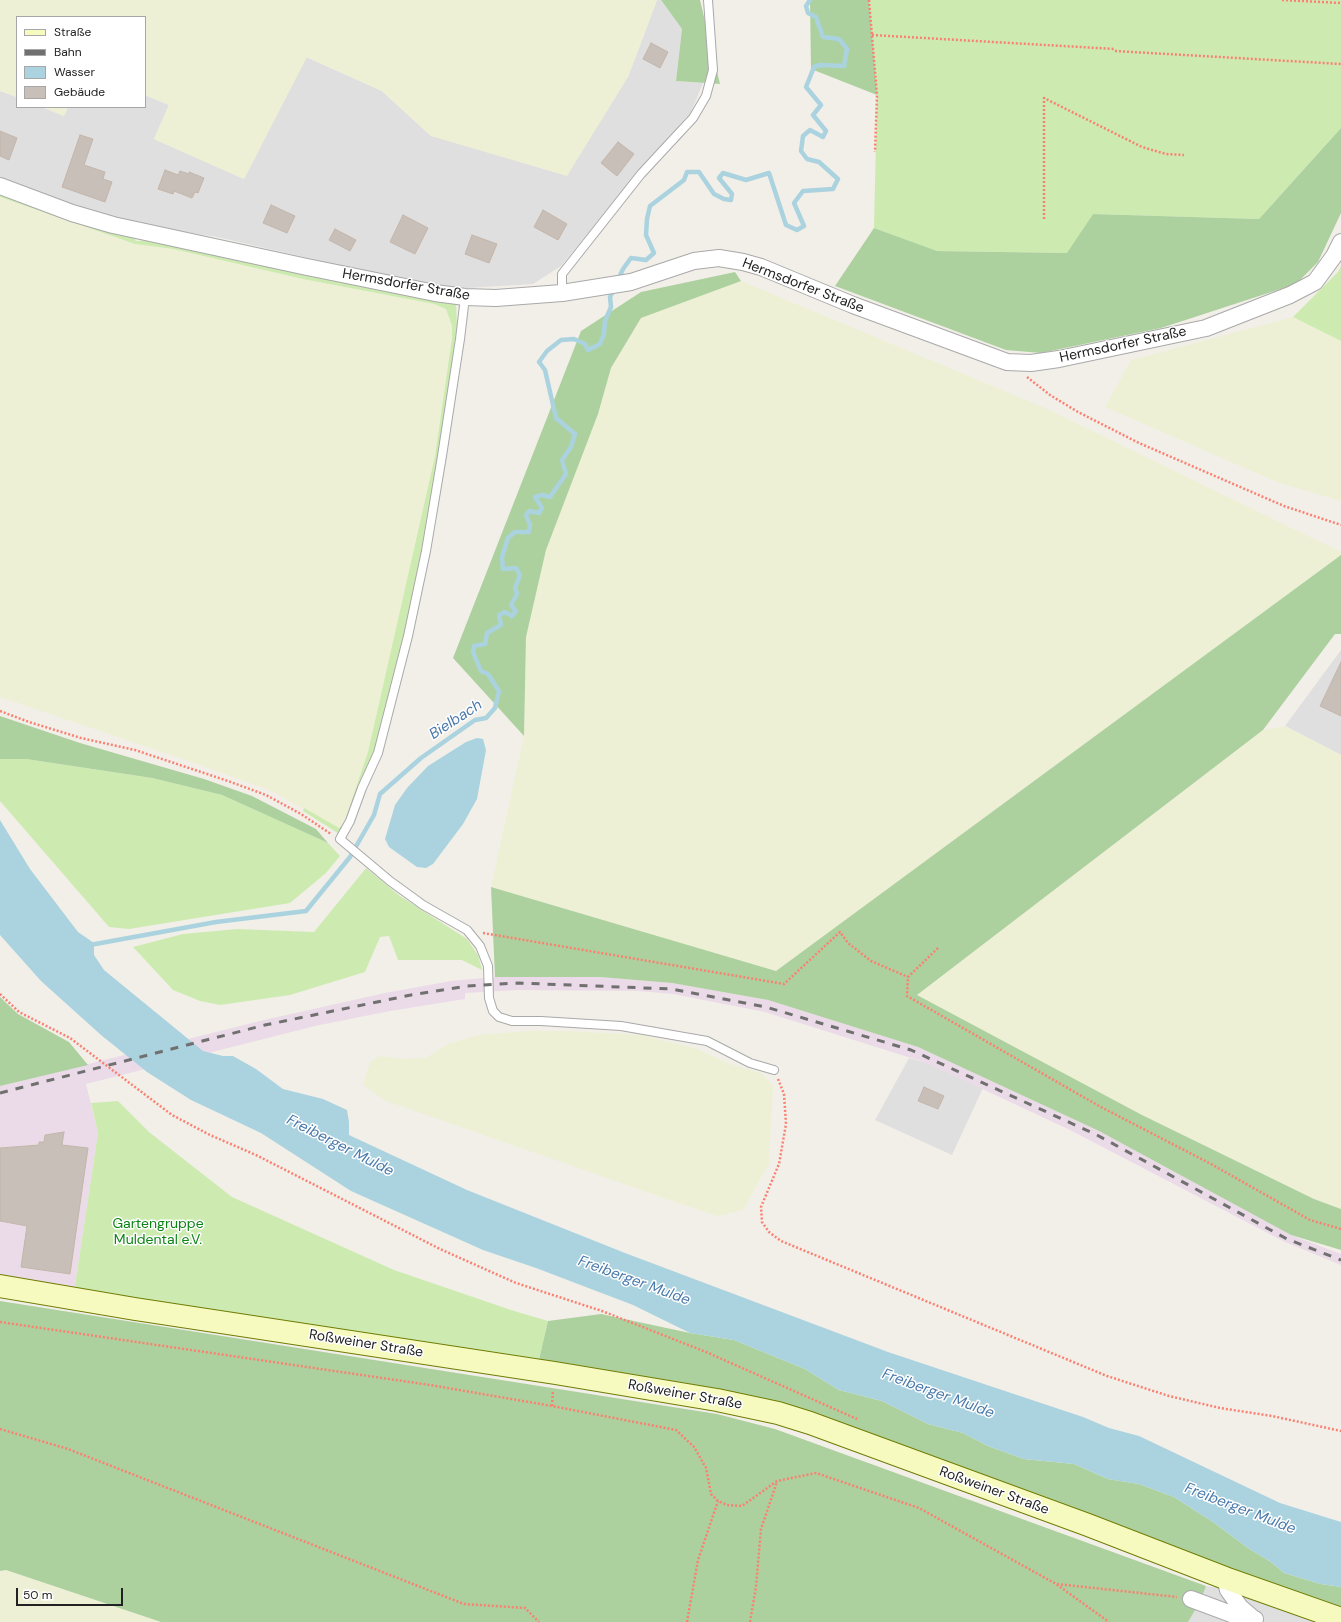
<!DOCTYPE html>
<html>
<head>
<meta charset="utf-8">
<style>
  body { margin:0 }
  #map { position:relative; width:1341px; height:1622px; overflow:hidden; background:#f2efe9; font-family:"DM Sans",sans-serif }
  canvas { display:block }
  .legend { position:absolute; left:16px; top:16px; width:130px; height:92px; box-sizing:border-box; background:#fff; border:1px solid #a7a7a7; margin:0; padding:5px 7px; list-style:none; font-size:12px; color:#222 }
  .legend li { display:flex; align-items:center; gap:8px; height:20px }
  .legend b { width:20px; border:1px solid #a7a7a7 }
  .scale { position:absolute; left:16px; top:1588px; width:107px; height:18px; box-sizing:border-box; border:2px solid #222; border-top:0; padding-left:5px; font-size:12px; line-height:14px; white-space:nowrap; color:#222; -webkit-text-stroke:3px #fff; paint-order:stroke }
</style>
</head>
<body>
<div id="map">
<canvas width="1341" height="1622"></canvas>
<ul class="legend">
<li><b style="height:5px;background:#f7fabf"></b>Straße</li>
<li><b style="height:5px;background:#707070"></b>Bahn</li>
<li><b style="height:11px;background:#aad3df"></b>Wasser</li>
<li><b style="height:11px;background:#c7bfb8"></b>Gebäude</li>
</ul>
<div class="scale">50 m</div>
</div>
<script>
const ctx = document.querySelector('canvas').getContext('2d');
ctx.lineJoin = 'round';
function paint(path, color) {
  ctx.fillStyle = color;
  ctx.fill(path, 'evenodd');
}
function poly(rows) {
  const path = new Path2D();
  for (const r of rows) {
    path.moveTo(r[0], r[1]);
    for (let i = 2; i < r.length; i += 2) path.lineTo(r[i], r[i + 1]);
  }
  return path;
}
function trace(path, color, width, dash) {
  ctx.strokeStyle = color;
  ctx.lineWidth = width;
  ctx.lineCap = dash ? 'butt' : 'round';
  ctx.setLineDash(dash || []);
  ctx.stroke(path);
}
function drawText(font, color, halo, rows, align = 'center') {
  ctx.font = font + ' "DM Sans",sans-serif';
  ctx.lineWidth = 3;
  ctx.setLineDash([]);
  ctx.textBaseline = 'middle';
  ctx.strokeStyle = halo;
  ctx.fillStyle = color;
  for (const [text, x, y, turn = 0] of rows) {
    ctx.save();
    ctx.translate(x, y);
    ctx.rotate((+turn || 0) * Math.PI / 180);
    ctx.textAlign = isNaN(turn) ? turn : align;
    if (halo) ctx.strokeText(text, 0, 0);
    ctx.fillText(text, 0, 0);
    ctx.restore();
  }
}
paint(poly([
  [657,0,661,0,682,29,676,81,703,83,691,112,636,175,561,266,533,284,467,288,421,284,217,237,116,221,0,179,0,91,17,97,17,107,42,107,64,116,68,107,145,107,145,95,169,105,154,139,244,179,306,57,382,91,431,136,628,77],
  [1341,650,1341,755,1285,726],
  [909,1058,927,1063,983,1088,952,1155,875,1120],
  [1206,1586,1249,1592,1328,1622,1188,1622,1200,1602]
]), '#e0dfdf');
paint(poly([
  [495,977,600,977,672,983,768,1000,918,1047,1099,1131,1291,1235,1341,1254,1341,1265,1285,1242,1070,1130,927,1063,765,1012,673,994,638,991,518,990,465,993,465,999,390,1011,315,1026,86,1084,98,1133,74,1292,0,1280,0,1086,264,1020,385,993,451,981]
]), '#ebdbe8');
paint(poly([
  [0,0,657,0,628,77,567,176,431,136,382,91,307,57,244,179,154,139,169,105,145,95,145,17,17,17,17,97,0,91],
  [42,107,68,107,64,116],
  [0,197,135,244,173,249,303,279,434,304,446,309,452,326,452,338,435,456,368,752,344,823,338,828,269,790,188,761,0,697],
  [741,281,1045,408,1341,552,1341,555,776,971,491,887,524,736,526,637,546,550,598,414,611,368,641,318],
  [1293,317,1341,341,1341,501,1279,483,1105,407,1131,360],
  [1285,726,1341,755,1341,1209,1314,1199,1142,1115,917,995,1263,730],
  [528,1031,569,1031,641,1035,694,1048,730,1064,761,1073,773,1085,769,1163,743,1210,718,1216,687,1206,386,1101,363,1085,370,1062,379,1056,401,1059,425,1058,448,1044,478,1035],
  [6,1570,161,1622,0,1622,0,1571]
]), '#eef0d5');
paint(poly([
  [869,0,1341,0,1341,128,1259,219,1093,214,1068,253,936,251,874,228,877,95],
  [0,192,132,235,136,241,151,240,456,303,457,326,439,457,423,551,405,635,375,754,344,837,303,811,304,808,339,828,344,823,368,752,435,456,452,338,452,326,446,309,434,304,303,279,173,249,135,244,0,197],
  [1341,266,1341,341,1293,317,1338,272],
  [0,759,26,759,152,778,222,795,328,843,340,856,326,873,290,903,129,929,109,927,0,801],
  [366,868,400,896,467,939,478,955,482,970,462,960,398,960,389,936,380,937,365,972,290,995,220,1005,200,1001,173,990,133,947,183,934,237,929,314,932],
  [118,1101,149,1132,232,1197,394,1270,511,1310,548,1321,538,1364,74,1292,98,1133,91,1103]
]), '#cdebb0');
paint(poly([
  [661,0,700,0,720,84,676,81,682,29],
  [810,0,869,0,877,95,811,69],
  [1341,128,1341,213,1318,262,1296,284,1161,328,1041,353,1006,350,835,286,874,228,937,251,1067,253,1093,214,1259,219],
  [735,272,741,281,641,318,611,368,598,414,546,550,526,637,524,736,453,658,581,331,641,292],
  [1341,555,1341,634,1335,634,1263,730,917,995,1142,1115,1314,1199,1341,1209,1341,1250,1291,1235,1099,1131,918,1047,768,1000,672,983,600,977,495,977,491,887,776,971],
  [0,716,80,743,204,779,252,796,316,829,328,843,222,795,152,778,26,759,0,759],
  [0,997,18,1014,69,1042,88,1065,0,1086],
  [0,1301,717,1414,775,1429,1206,1586,1200,1602,1188,1622,161,1622,6,1570,0,1571],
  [601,1314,690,1333,734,1340,805,1369,839,1390,882,1401,928,1424,963,1433,988,1446,1024,1459,1074,1464,1108,1479,1139,1484,1174,1497,1213,1522,1248,1548,1271,1562,1284,1573,1321,1584,1341,1587,1341,1613,924,1458,538,1364,548,1321]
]), '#add19e');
paint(poly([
  [477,738,483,739,486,750,477,799,463,824,433,864,426,868,417,867,389,847,385,839,395,805,407,788,428,766,466,742],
  [0,820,30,869,78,932,94,943,94,955,104,970,203,1051,223,1056,233,1056,256,1069,283,1089,323,1099,347,1110,349,1122,349,1135,467,1190,625,1253,888,1352,1083,1417,1109,1428,1139,1436,1280,1503,1341,1522,1341,1587,1321,1584,1284,1573,1271,1562,1248,1548,1213,1522,1174,1497,1139,1484,1108,1479,1074,1464,1024,1459,988,1446,963,1433,928,1424,882,1401,839,1390,805,1369,734,1340,690,1333,633,1305,536,1268,483,1250,351,1191,261,1133,191,1100,147,1072,101,1035,41,981,0,935]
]), '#aad3df');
trace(poly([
  [618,280,623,269,631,258,646,260,654,253,646,235,647,219,650,206,684,180,687,172,699,172,714,194,724,199,731,200,732,194,719,178,723,173,746,180,769,173,786,225,797,230,804,226,794,203,803,191,833,189,838,179,819,162,807,159,801,151,803,136,810,130,823,137,826,131,813,115,821,105,806,87,814,67,820,65,844,66,847,49,839,39,823,37,816,17,808,13,806,6,810,0],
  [90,945,216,922,306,911,350,857,374,815,380,794,421,758,475,720,486,718,495,708,499,691,488,674,481,671,473,652,474,646,485,644,487,633,501,625,499,615,505,612,512,616,516,611,511,605,517,594,515,588,520,575,516,568,503,569,502,557,508,538,515,532,529,532,530,525,526,515,529,511,539,513,542,508,535,497,542,495,550,497,566,474,562,460,571,447,575,434,556,418,545,370,539,362,547,351,561,340,574,339,585,344,588,350,600,344,604,334,605,321,611,307,610,297,614,289]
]), '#aad3df', 4.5);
const building = poly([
  [651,43,668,52,660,68,643,59,651,43],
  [0,131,17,138,9,160,0,156,0,131],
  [80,135,93,139,84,165,105,172,103,179,112,182,105,202,62,187,80,135],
  [618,142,634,154,617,176,601,163,618,142],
  [165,170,178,175,180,171,189,174,189,172,204,178,198,193,195,192,192,198,174,191,173,194,158,189,165,170],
  [271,205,295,216,287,233,263,223,271,205],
  [543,210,567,224,558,240,534,227,543,210],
  [403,215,428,228,415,254,390,242,403,215],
  [335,229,356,240,350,251,329,240,335,229],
  [472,235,497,244,489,263,465,254,472,235],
  [1341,662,1341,716,1320,706,1341,662],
  [924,1087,944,1096,938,1109,918,1101,924,1087],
  [64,1132,62,1145,88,1148,70,1274,21,1267,27,1226,0,1221,0,1148,39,1145,39,1142,44,1142,45,1135,64,1132]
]);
paint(building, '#c7bfb8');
trace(building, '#c4b6ab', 1);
const service = poly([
  [562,293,562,274,641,174,693,118,706,96,713,70,708,0],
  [465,297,460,339,442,456,426,551,408,636,378,753,362,788,350,821,340,839,390,881,423,905,467,930,480,946,488,966,489,998,493,1011,499,1017,512,1021,541,1021,621,1026,707,1041,750,1063,774,1070]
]);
const minor = poly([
  [0,186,72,213,113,225,307,267,435,293,465,297,496,298,562,293,631,282,694,261,719,258,743,262,761,267,853,305,1007,362,1031,363,1059,359,1206,328,1290,295,1315,282,1334,256,1341,242],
  [1225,1578,1228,1590,1240,1607,1254,1619],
  [1191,1599,1234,1615,1255,1619]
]);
const secondary = poly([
  [0,1286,135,1309,555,1373,717,1400,778,1413,810,1423,1088,1525,1225,1578,1341,1619]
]);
trace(service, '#a9a9a9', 10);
trace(minor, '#a9a9a9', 18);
trace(secondary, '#707d05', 24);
trace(poly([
  [869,0,877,95,875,152],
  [1282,0,1341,3],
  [872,35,1115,49],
  [1115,51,1341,64],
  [1044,219,1044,98,1142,147,1166,154,1184,155],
  [1027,377,1050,395,1078,412,1139,443,1284,506,1341,525],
  [0,711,29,722,81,738,135,750,228,781,266,795,301,814,331,834],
  [483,933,784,984,840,932,848,943,871,961,908,977],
  [938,948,908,977,907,996,1099,1106,1211,1164,1310,1220,1341,1229],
  [0,994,19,1012,70,1038,172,1115,210,1135,256,1155,440,1249,516,1283,602,1311,706,1352,857,1419],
  [778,1079,784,1094,786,1124,779,1164,761,1207,762,1222,769,1232,781,1241,1107,1376,1169,1396,1220,1408,1272,1416,1341,1431],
  [0,1322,430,1385,552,1406,676,1430,694,1447,706,1468,711,1494,718,1501,727,1505,742,1506,777,1481,816,1473,919,1508,1056,1584,1109,1622],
  [552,1406,553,1390],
  [0,1429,68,1449,464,1604,525,1608,539,1622],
  [1057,1584,1177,1597],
  [687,1622,698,1560,718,1501],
  [750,1622,756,1587,761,1529,777,1482]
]), '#fa8072', 2.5, [2, 2]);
trace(service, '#fff', 8);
trace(minor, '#fff', 16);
trace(secondary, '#f7fabf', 22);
trace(poly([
  [0,1093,265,1025,411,995,467,986,518,983,671,989,766,1007,911,1050,1097,1135,1287,1239,1341,1260]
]), '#707070', 3, [8, 8]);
drawText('14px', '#222', '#fff', [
  ["Hermsdorfer Straße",406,285,10],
  ["Hermsdorfer Straße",803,286,21],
  ["Hermsdorfer Straße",1123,345,-12],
  ["Roßweiner Straße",366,1344,9],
  ["Roßweiner Straße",685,1395,10],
  ["Roßweiner Straße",994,1491,20]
]);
drawText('14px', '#0c8416', '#fff', [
  ["Gartengruppe",158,1224],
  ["Muldental e.V.",158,1240]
]);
drawText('italic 15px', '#4a7aab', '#fff', [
  ["Bielbach",456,720,-33],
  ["Freiberger Mulde",340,1146,27],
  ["Freiberger Mulde",634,1281,20],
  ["Freiberger Mulde",938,1394,20],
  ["Freiberger Mulde",1240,1509,21]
]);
</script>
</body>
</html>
